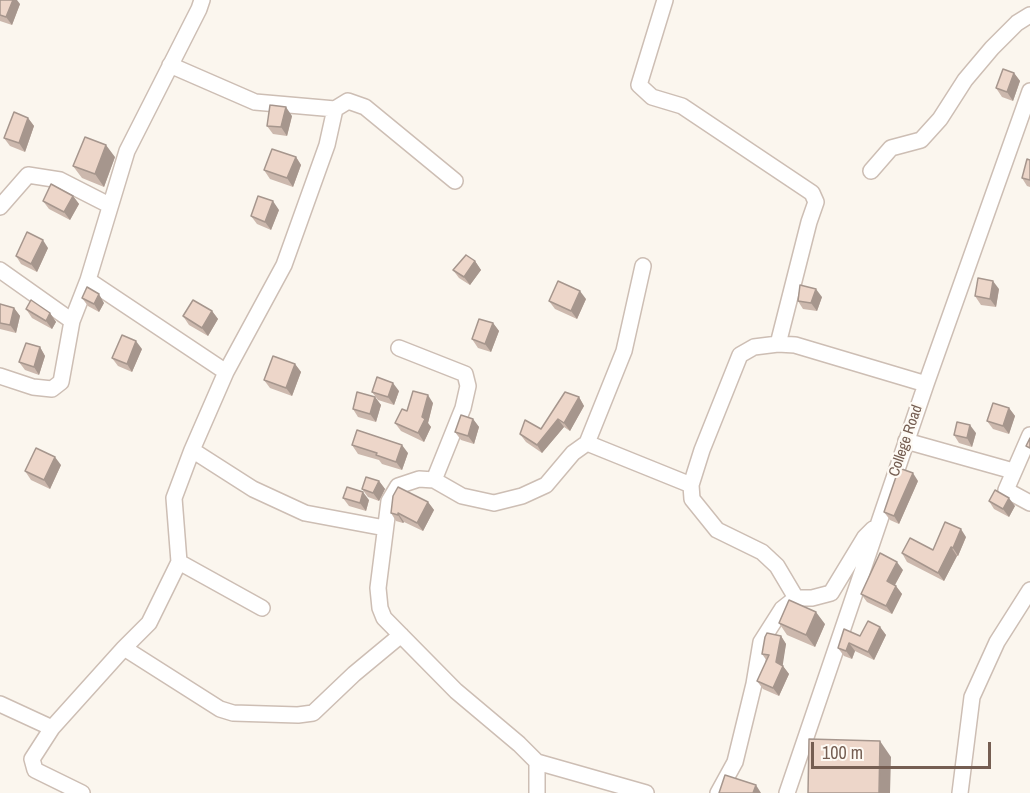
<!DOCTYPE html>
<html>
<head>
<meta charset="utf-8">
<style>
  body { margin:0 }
  #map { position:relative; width:1030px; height:793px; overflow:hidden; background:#fbf6ee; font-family:"Archivo Narrow",sans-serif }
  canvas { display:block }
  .scale { position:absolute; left:811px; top:742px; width:180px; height:27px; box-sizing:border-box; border:3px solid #755e52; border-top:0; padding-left:8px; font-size:18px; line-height:21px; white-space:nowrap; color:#755e52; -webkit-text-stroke:4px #fefaf4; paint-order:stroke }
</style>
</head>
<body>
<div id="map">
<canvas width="1030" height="793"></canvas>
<div class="scale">100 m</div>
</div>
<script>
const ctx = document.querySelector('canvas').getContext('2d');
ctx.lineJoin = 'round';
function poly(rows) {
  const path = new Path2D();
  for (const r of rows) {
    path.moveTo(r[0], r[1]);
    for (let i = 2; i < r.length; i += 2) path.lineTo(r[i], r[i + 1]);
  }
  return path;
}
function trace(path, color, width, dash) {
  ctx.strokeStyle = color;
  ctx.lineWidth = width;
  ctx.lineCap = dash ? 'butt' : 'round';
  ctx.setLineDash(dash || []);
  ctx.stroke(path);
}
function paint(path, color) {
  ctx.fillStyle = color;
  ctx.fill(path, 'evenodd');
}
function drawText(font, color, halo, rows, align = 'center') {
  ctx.font = font + ' "Archivo Narrow",sans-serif';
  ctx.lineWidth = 4.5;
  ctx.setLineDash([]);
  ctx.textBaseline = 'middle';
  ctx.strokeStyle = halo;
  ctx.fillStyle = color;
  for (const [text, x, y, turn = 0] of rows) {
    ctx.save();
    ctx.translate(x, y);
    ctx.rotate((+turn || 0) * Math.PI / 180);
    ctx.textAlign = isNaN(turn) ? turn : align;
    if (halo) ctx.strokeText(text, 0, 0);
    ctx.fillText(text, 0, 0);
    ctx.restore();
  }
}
const street = poly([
  [665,0,639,85,652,97,682,106,812,193,816,202,809,222,778,344],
  [170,65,255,102,335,109,348,101,365,107,455,181],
  [871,171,891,148,921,140,940,119,965,80,992,48,1017,23,1030,15],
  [0,207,28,175,60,180,109,205],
  [0,270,72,321],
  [88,280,226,372],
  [399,348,465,374,468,386,463,408,434,480],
  [0,376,33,387,52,389,61,382,72,321,88,280,127,151,199,9,202,0],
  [1030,435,1006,490,1030,503],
  [906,441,1013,471],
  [587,443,624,351,643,266],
  [192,450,253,489,305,513,385,528],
  [179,562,262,608],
  [796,598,777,566,762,552,717,530,692,499,691,485,702,450,740,355,754,347,778,344,795,345,926,384],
  [124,648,220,709,233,713,298,715,313,713,354,674,401,635],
  [0,704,52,728],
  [537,762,646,793],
  [82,793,35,770,32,759,52,728,124,648,149,623,179,562,174,498,192,450,226,372,284,265,327,145,335,109],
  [537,793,537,762,519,744,456,691,384,618,380,608,378,588,389,501,398,486,419,479,434,480,462,496,494,503,522,496,546,485,573,453,587,443,691,485],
  [718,793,735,762,754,684,761,642,782,609,796,598,812,598,831,593,865,537,873,529],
  [787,793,926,384,1030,91],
  [960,793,972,697,997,642,1030,590]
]);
trace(street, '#cdbeb4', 18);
trace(street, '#fff', 15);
paint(poly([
  [0,0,20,4,12,25,0,21],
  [1014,73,1020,81,1013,101,1002,97,996,88],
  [292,116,287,136,273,134,267,126],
  [28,118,34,126,25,152,10,146,4,138],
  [115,157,104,187,82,178,73,166],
  [296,157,301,165,293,187,270,179,264,170],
  [1030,160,1030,187,1027,186,1022,178],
  [73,196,79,204,70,220,49,209,43,201],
  [279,210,271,230,257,224,251,216],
  [48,248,37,272,21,264,16,256],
  [475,261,481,270,470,285,459,278,453,270],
  [999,289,996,307,981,305,975,296],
  [822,297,817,311,803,309,798,301],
  [82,298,104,303,99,312,88,306],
  [586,299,577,319,555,309,549,301],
  [0,304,14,308,20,316,16,333,0,329],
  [26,309,50,313,56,322,52,329,32,318],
  [212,311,218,319,208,336,189,325,183,316],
  [493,323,499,331,491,352,478,348,472,339],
  [40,347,45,356,39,375,25,370,19,362],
  [142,349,132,372,118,366,112,358],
  [295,364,301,372,292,396,270,388,264,380],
  [399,391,394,405,378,400,372,392],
  [375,397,381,405,376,422,358,417,353,409],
  [579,397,584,406,570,431,564,427,542,453,526,442,520,434,541,429],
  [433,403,428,423,431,427,424,442,401,431,395,423,407,411],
  [1009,408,1015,416,1009,434,993,429,987,421],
  [473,419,479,427,474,444,461,440,455,432],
  [976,433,972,447,959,443,954,435],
  [352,445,408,453,402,470,382,464,379,460,358,454],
  [61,465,50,489,31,480,25,471],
  [379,481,385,489,379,501,368,497,362,489],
  [918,481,899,524,890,520,884,512],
  [343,498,369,500,366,511,349,506],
  [989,501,1015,506,1009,517,994,509],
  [428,502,434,510,423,531,404,522,403,523,396,521,391,513],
  [966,537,958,556,957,556,944,581,907,562,902,553,933,550],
  [903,570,895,585,902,594,892,614,867,602,861,594],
  [779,623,825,624,815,647,787,635],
  [880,627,886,635,874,660,855,651,852,659,844,656,838,648],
  [781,636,786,644,782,665,789,674,779,696,763,689,757,681,767,661,762,654]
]), '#ccb8ad');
paint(poly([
  [13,0,17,0,20,4,12,25,6,17],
  [1014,73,1020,81,1013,101,1007,92],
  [286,107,292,116,287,136,281,127],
  [28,118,34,126,25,152,19,143],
  [106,145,115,157,104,187,95,174],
  [296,157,301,165,293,187,287,178],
  [73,196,79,204,70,220,64,212],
  [273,201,279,210,271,230,265,222],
  [43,240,48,248,37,272,31,264],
  [475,261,481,270,470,285,464,277],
  [993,281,999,289,996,307,990,299],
  [816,289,822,297,817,311,811,303],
  [580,291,586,299,577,319,571,311],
  [99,294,104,303,99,312,94,304],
  [14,308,20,316,16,333,10,325],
  [212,311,218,319,208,336,202,328],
  [50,313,56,322,52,329,46,321],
  [493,323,499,331,491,352,485,344],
  [136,341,142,349,132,372,127,364],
  [40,347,45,356,39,375,34,367],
  [295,364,301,372,292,396,286,388],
  [393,383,399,391,394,405,388,397],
  [428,395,433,403,428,423,431,427,424,442,418,433],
  [375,397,381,405,376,422,370,414],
  [579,397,584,406,570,431,564,423],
  [1009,408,1015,416,1009,434,1003,426],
  [473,419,479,427,474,444,468,436],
  [558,419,564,427,542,453,537,445],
  [970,425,976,433,972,447,967,438],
  [402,445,408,453,402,470,396,462],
  [55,457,61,465,50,489,44,480],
  [913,473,918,481,899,524,894,516],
  [379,481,385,489,379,501,373,493],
  [363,492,369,500,366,511,360,503],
  [1009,498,1015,506,1009,517,1003,509],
  [428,502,434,510,423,531,417,523],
  [398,513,404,522,403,523,398,515],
  [961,529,966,537,958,556,953,548],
  [951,547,957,556,944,581,938,573],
  [897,562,903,570,892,590,887,581],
  [896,586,902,594,892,614,886,606],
  [816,612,825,624,815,647,806,635],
  [880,627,886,635,874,660,868,652],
  [781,636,786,644,782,670,783,666,789,674,779,696,773,688,776,662],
  [849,643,855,651,852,659,846,651],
  [880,741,891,757,890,793,879,793],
  [756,785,761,793,753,793]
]), '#a6968d');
const building = poly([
  [0,0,13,0,6,17,0,15,0,0],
  [1003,69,1014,73,1007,92,996,88,1003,69],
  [270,105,286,107,281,127,267,126,270,105],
  [14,112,28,118,19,143,4,138,14,112],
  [85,137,106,145,95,174,73,166,85,137],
  [272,149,296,157,287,178,264,170,272,149],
  [1027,159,1030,160,1030,180,1022,178,1027,159],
  [51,184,73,196,64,212,43,201,51,184],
  [258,196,273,201,265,222,251,216,258,196],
  [27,232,43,240,31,264,16,256,27,232],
  [466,255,475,261,464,277,453,270,466,255],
  [978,278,993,281,990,299,975,296,978,278],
  [558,281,580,291,571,311,549,301,558,281],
  [800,285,816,289,811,303,798,301,800,285],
  [87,287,99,294,94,304,82,298,87,287],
  [31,300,50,313,46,321,26,309,31,300],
  [193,300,212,311,202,328,183,316,193,300],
  [0,304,14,308,10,325,0,323,0,304],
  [479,319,493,323,485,344,472,339,479,319],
  [122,335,136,341,127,364,112,358,122,335],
  [26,343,40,347,34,367,19,362,26,343],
  [273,356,295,364,286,388,264,380,273,356],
  [377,377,393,383,388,397,372,392,377,377],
  [413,391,428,395,422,417,425,419,418,433,395,423,402,409,407,411,413,391],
  [357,392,375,397,370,414,353,409,357,392],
  [565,392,579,397,564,423,558,419,537,445,520,434,525,420,541,429,565,392],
  [993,403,1009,408,1003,426,987,421,993,403],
  [461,415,473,419,468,436,455,432,461,415],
  [957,422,970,425,967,438,954,435,957,422],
  [357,430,402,445,396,462,376,455,377,453,352,445,357,430],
  [1030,438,1030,448,1026,446,1030,438],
  [36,448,55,457,44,480,25,471,36,448],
  [899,468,913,473,894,516,884,512,899,468],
  [366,477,379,481,373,493,362,489,366,477],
  [347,487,363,492,360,503,343,498,347,487],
  [398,487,428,502,417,523,398,513,398,515,391,513,393,496,398,487],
  [995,490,1009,498,1003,509,989,501,995,490],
  [945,522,961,529,953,548,951,547,938,573,902,553,910,538,933,550,945,522],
  [880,553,897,562,887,581,896,586,886,606,861,594,880,553],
  [789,600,816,612,806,635,779,623,789,600],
  [868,621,880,627,868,652,849,643,846,651,838,648,844,629,860,636,868,621],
  [767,633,781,636,776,662,783,666,773,688,757,681,769,655,762,654,765,637,767,633],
  [809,739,880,741,879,793,808,793,809,739],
  [725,775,756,785,753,793,719,793,725,775]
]);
paint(building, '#edd6c9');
trace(building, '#a6968d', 1.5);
drawText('15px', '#755e52', '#fefaf4', [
  ["College Road",906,441,-71]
]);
</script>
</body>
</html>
